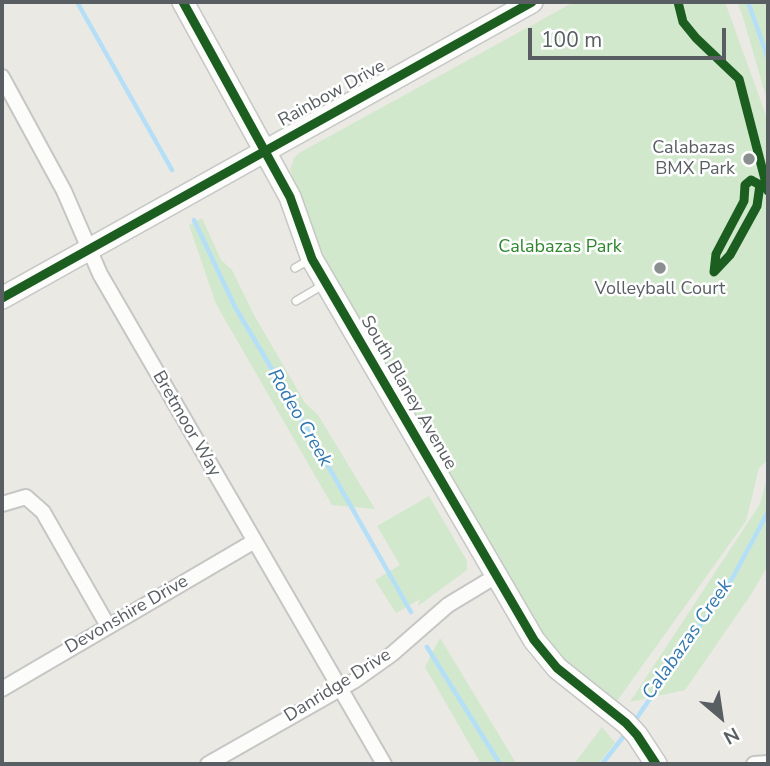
<!DOCTYPE html>
<html>
<head>
<meta charset="utf-8">
<style>
  body { margin:0 }
  #map { position:relative; width:770px; height:766px; overflow:hidden; background:#eae9e4; font-family:"Nunito Sans",sans-serif }
  canvas { display:block }
  .frame { position:absolute; inset:0; border:4px solid #595e63; pointer-events:none }
  .north { position:absolute; left:686px; top:682px; width:70px; height:70px; -webkit-text-stroke:5px #fff; paint-order:stroke; rotate:151deg; font-size:19px; font-weight:700; line-height:28px; text-align:center; color:#595e63 }
  .north::after { content:''; display:block; margin:auto; width:24px; height:32px; background:#595e63; clip-path:polygon(50% 0,100% 100%,50% 72%,0 100%) }
  .scale { position:absolute; left:528px; top:28px; width:198px; height:32px; box-sizing:border-box; border:4px solid #595e63; border-top:0; padding-left:9px; font-size:21px; line-height:24px; white-space:nowrap; color:#595e63; -webkit-text-stroke:5px #fff; paint-order:stroke }
</style>
</head>
<body>
<div id="map">
<canvas width="770" height="766"></canvas>
<div class="frame"></div>
<div class="north">N</div>
<div class="scale">100 m</div>
</div>
<script>
const ctx = document.querySelector('canvas').getContext('2d');
ctx.lineJoin = 'round';
function paint(path, color) {
  ctx.fillStyle = color;
  ctx.fill(path, 'evenodd');
}
function poly(rows) {
  const path = new Path2D();
  for (const r of rows) {
    path.moveTo(r[0], r[1]);
    for (let i = 2; i < r.length; i += 2) path.lineTo(r[i], r[i + 1]);
  }
  return path;
}
function trace(path, color, width, dash) {
  ctx.strokeStyle = color;
  ctx.lineWidth = width;
  ctx.lineCap = dash ? 'butt' : 'round';
  ctx.setLineDash(dash || []);
  ctx.stroke(path);
}
function drawText(font, color, halo, rows, align = 'center') {
  ctx.font = font + ' "Nunito Sans",sans-serif';
  ctx.lineWidth = 5;
  ctx.setLineDash([]);
  ctx.textBaseline = 'middle';
  ctx.strokeStyle = halo;
  ctx.fillStyle = color;
  for (const [text, x, y, turn = 0] of rows) {
    ctx.save();
    ctx.translate(x, y);
    ctx.rotate((+turn || 0) * Math.PI / 180);
    ctx.textAlign = isNaN(turn) ? turn : align;
    if (halo) ctx.strokeText(text, 0, 0);
    ctx.fillText(text, 0, 0);
    ctx.restore();
  }
}
paint(poly([
  [574,2,725,2,768,121,768,460,759,468,746,521,617,701,569,666,545,638,325,259,290,170,294,158,299,153],
  [737,2,768,2,768,104,743,17],
  [202,218,221,260,232,270,254,315,305,403,318,415,375,509,332,505,216,304,189,225],
  [768,474,768,565,752,593,685,690,630,702,760,504],
  [429,496,467,561,467,570,418,606,420,599,396,613,375,580,400,565,377,526],
  [440,638,516,763,517,764,481,764,425,667],
  [602,727,615,743,598,764,574,764]
]), '#d1e8cc');
trace(poly([
  [77,2,172,170],
  [748,2,768,58],
  [194,220,235,307,294,406,411,612],
  [427,647,500,764],
  [634,722,733,577,768,512],
  [602,764,627,732]
]), '#b5dff7', 4.5);
const lane = poly([
  [295,268,309,260],
  [296,301,323,285]
]);
const street = poly([
  [2,77,64,191,100,274,384,764],
  [2,504,26,497,43,512,108,626],
  [2,689,253,542],
  [208,764,354,681,392,654,448,605,496,576],
  [754,764,768,763]
]);
const secondary = poly([
  [183,2,290,197,312,259,534,640,557,668,626,723,637,735,656,764],
  [2,298,532,2]
]);
trace(lane, '#c6c6c5', 10);
trace(street, '#c6c6c5', 18);
trace(secondary, '#c6c7c6', 24);
trace(lane, '#fcfcfb', 7);
trace(street, '#fcfcfb', 14);
trace(secondary, '#fcfcfb', 21);
trace(poly([
  [183,2,290,197,312,259,534,640,557,668,626,723,637,735,656,764],
  [678,2,683,22,696,38,739,79,768,191],
  [751,180,760,185,757,206,730,255,714,272,716,254,744,201,745,185,751,180],
  [2,298,532,2]
]), '#1b5e20', 9);
for (const [x, y, r, color] of [
  [749,159,7,"#8c8f90"],
  [660,268,7,"#8c8f90"]
]) {
  const dot = new Path2D();
  dot.arc(x, y, r, 0, 2 * Math.PI);
  ctx.fillStyle = color;
  ctx.fill(dot);
  trace(dot, '#fff', 2.5);
}
drawText('18px', '#595e63', '#fff', [
  ["Rainbow Drive",332,94,-29],
  ["South Blaney Avenue",408,393,60],
  ["Bretmoor Way",186,424,60],
  ["Devonshire Drive",127,615,-30],
  ["Danridge Drive",338,686,-32]
]);
drawText('18px', '#595e63', '#fff', [
  ["Calabazas",735,149],
  ["BMX Park",735,170],
  ["Volleyball Court",660,290,"center"]
], 'right');
drawText('18px', '#2e862d', '#fff', [
  ["Calabazas Park",560,248]
]);
drawText('italic 19px', '#3077b1', '#fff', [
  ["Rodeo Creek",299,418,60],
  ["Calabazas Creek",688,640,-55]
]);
</script>
</body>
</html>
